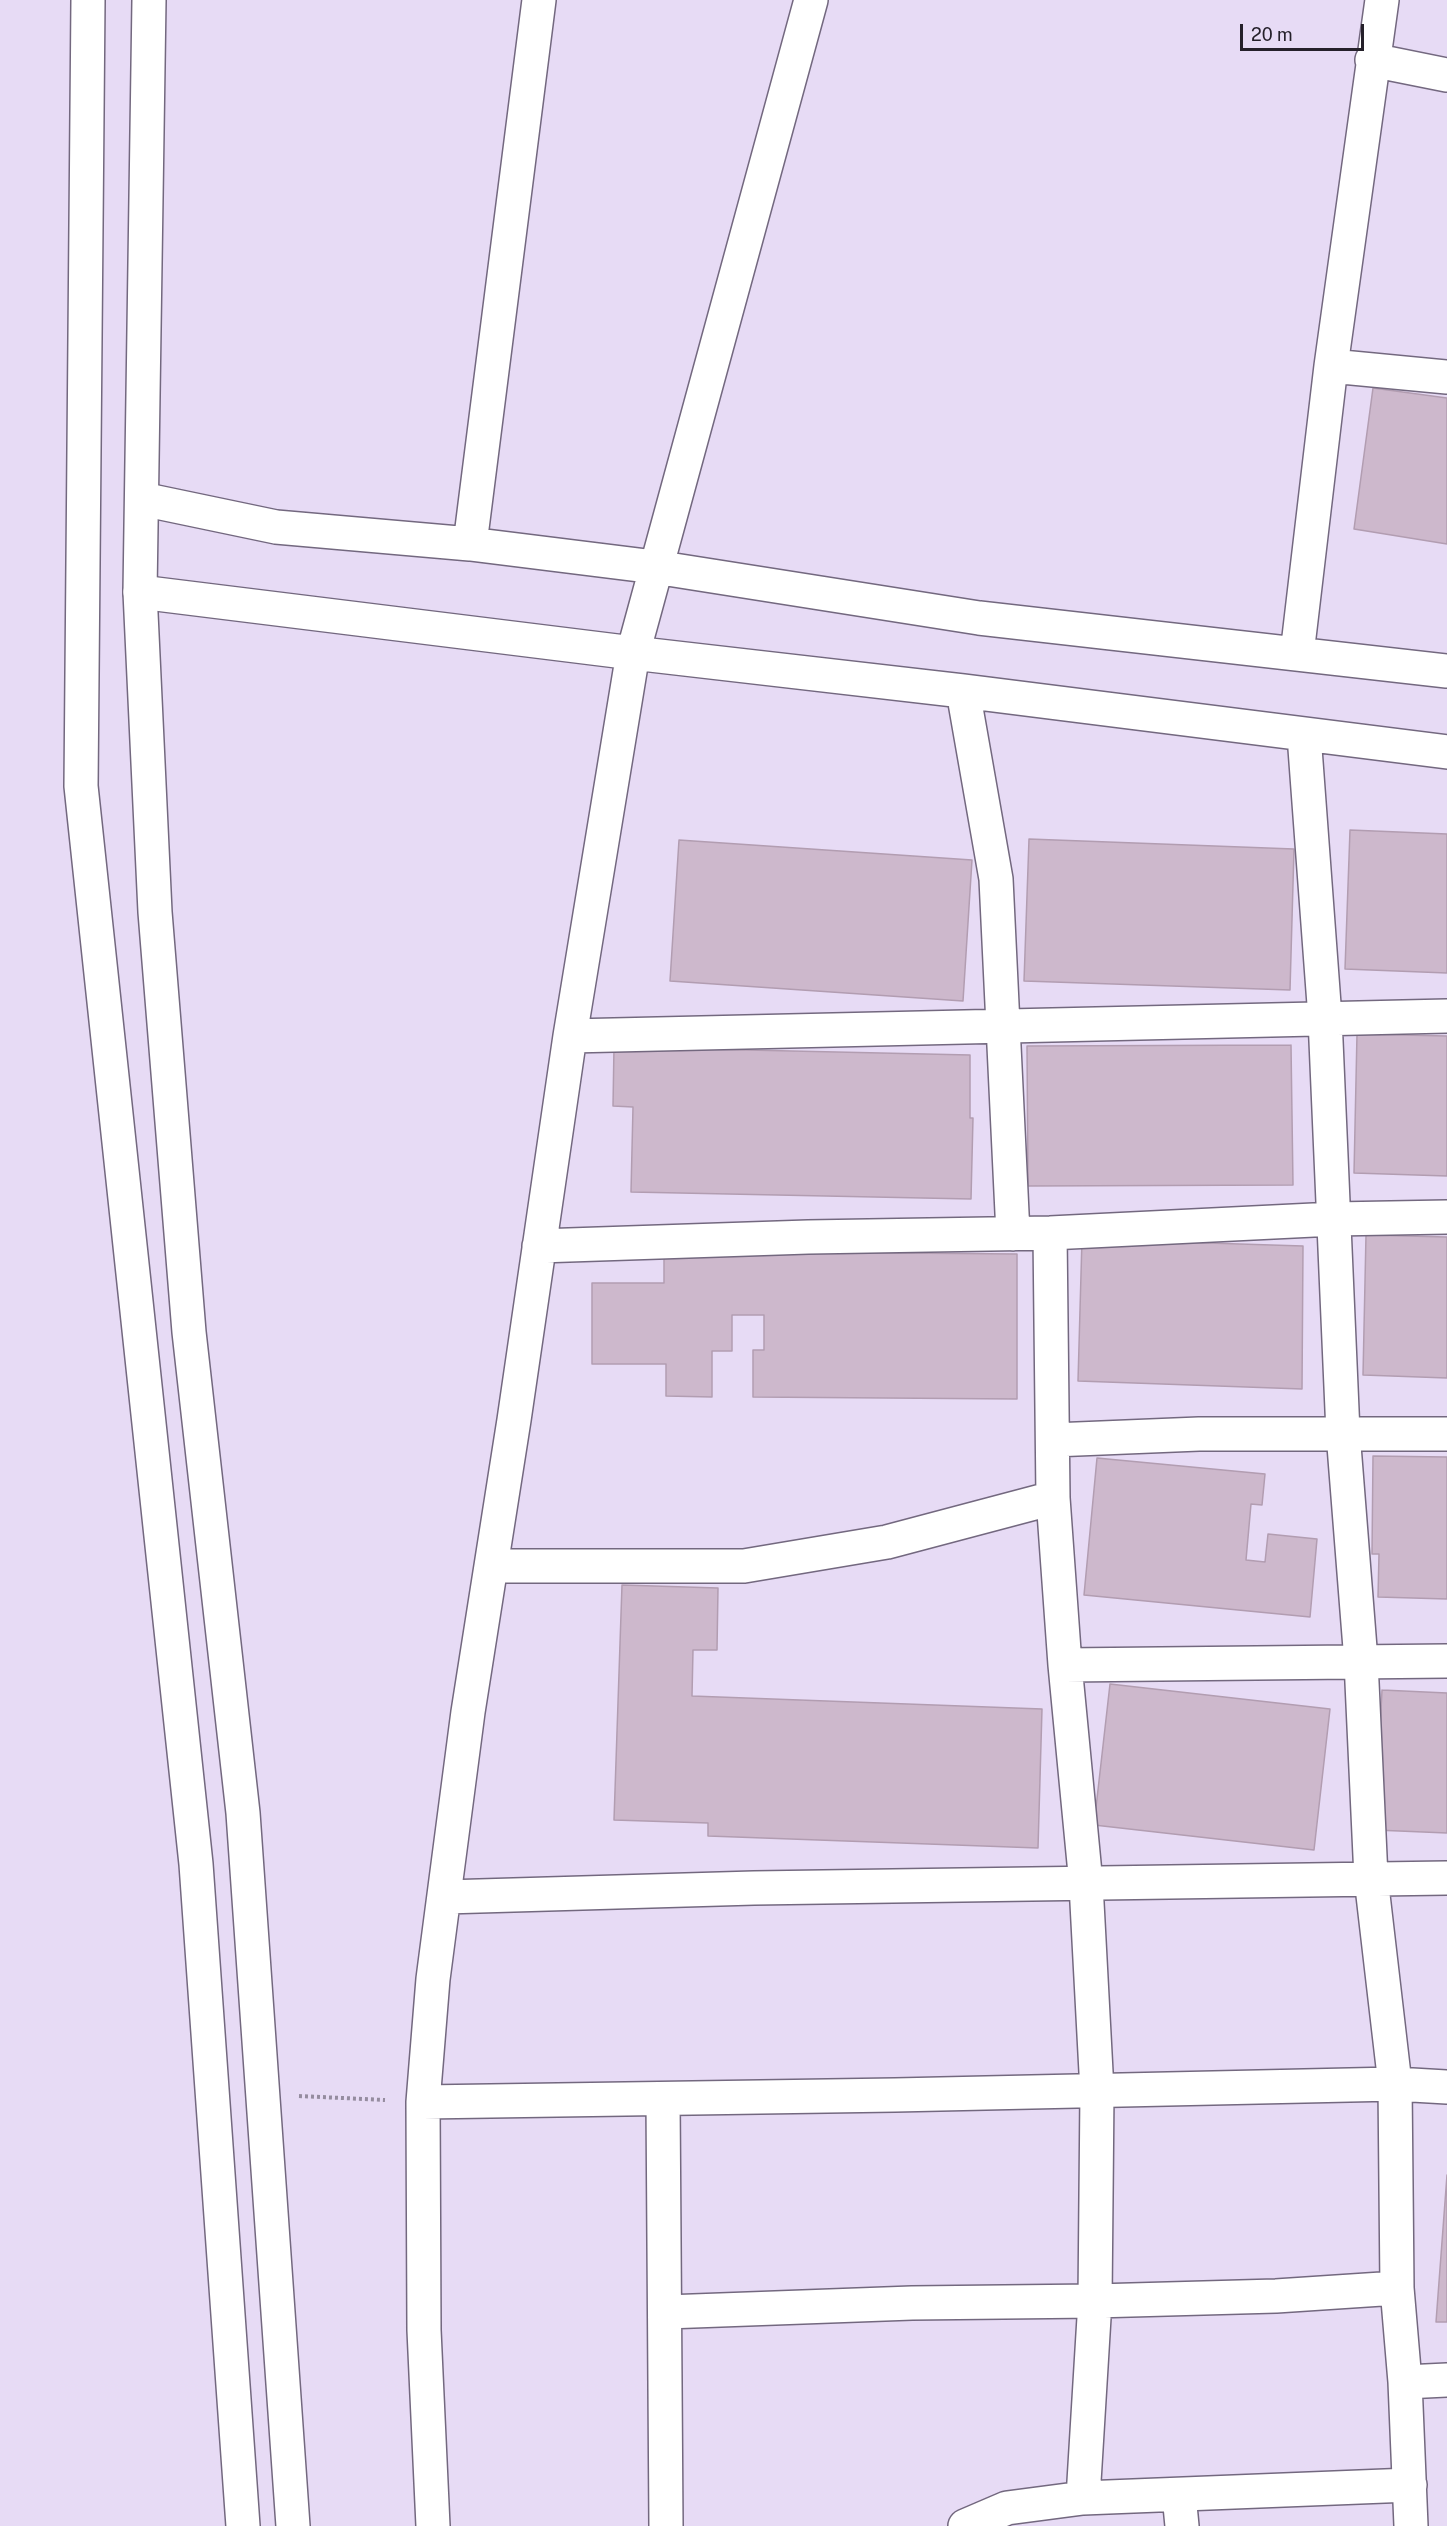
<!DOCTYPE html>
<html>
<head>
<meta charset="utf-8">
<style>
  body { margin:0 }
  #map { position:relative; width:1447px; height:2526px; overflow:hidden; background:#e7dbf5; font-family:"Public Sans",sans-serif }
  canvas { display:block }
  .scale { position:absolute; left:1240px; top:24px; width:124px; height:27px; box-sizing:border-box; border:3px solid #25202a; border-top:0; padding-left:8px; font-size:18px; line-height:21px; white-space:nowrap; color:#25202a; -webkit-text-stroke:4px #e7dbf5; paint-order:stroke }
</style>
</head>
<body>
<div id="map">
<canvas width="1447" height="2526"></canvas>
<div class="scale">20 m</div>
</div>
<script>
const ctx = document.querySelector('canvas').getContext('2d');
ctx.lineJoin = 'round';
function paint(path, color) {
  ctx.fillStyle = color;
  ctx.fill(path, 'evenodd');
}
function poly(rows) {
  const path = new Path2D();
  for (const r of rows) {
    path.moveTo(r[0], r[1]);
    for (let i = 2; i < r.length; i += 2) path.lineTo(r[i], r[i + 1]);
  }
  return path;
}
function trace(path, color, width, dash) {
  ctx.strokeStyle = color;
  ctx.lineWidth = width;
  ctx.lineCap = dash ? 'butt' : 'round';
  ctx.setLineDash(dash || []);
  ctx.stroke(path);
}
const building = poly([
  [1373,388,1447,398,1447,544,1354,529,1373,388],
  [1350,830,1447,834,1447,973,1345,969,1350,830],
  [1029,839,1294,849,1290,990,1024,981,1029,839],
  [679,840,972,860,963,1001,670,981,679,840],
  [1357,1034,1447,1036,1447,1176,1354,1173,1357,1034],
  [1291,1045,1293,1185,1028,1186,1027,1046,1291,1045],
  [614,1047,970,1055,970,1118,973,1118,971,1199,631,1192,633,1107,613,1106,614,1047],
  [1366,1235,1447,1237,1447,1378,1363,1375,1366,1235],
  [1082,1239,1303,1246,1302,1389,1078,1381,1082,1239],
  [664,1251,1017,1254,1017,1399,753,1397,753,1350,764,1350,764,1315,732,1315,732,1351,712,1351,712,1397,666,1396,666,1364,592,1364,592,1283,664,1283,664,1251],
  [1373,1456,1447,1457,1447,1599,1378,1597,1379,1554,1372,1554,1373,1456],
  [1097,1458,1265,1474,1262,1505,1251,1504,1246,1560,1265,1562,1268,1534,1317,1539,1310,1617,1084,1595,1097,1458],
  [622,1585,718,1588,717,1650,693,1650,692,1696,1042,1709,1038,1848,708,1836,708,1823,614,1820,622,1585],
  [1110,1684,1330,1709,1314,1850,1094,1825,1110,1684],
  [1382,1690,1447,1693,1447,1833,1375,1830,1382,1690],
  [1447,2175,1447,2322,1436,2322,1447,2175]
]);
paint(building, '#cdb8cc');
trace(building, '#b29db1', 1.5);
const minor = poly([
  [1372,60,1447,75],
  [1331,366,1447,377],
  [142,499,276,527,470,544,655,567,979,618,1447,671],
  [470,544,539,0],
  [140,592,633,653,963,691,1447,752],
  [1297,654,1331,366,1382,0],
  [963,691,996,879,1013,1234],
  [1304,735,1325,1018,1343,1433,1361,1661,1371,1878,1395,2084,1397,2288,1405,2382,1411,2526],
  [570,1036,1447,1016],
  [1050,1233,1053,1498,1065,1665,1086,1884,1097,2091,1095,2301,1083,2498],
  [539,1246,808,1237,1050,1233,1334,1219,1447,1217],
  [1053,1440,1199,1434,1447,1434],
  [491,1566,744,1566,887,1542,1053,1498],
  [1065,1665,1447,1661],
  [445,1897,754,1888,1447,1878],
  [663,2099,666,2526],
  [423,2102,895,2095,1395,2084,1447,2087],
  [666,2312,912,2303,1095,2301,1276,2296,1397,2288],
  [1405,2382,1447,2380],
  [1179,2495,1182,2526],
  [433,2526,424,2330,423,2102,433,1979,468,1712,514,1420,570,1036,633,653,811,0],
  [965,2526,1007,2508,1083,2498,1410,2485]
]);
const secondary = poly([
  [88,0,81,786,196,1864,243,2526],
  [149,0,140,592,155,912,189,1332,243,1813,293,2526]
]);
trace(minor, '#73687f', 36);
trace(secondary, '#73687f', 36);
trace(poly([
  [299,2096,385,2100]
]), '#958c9f', 4, [3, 3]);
trace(minor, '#fff', 33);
trace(secondary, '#fff', 33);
</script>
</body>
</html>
